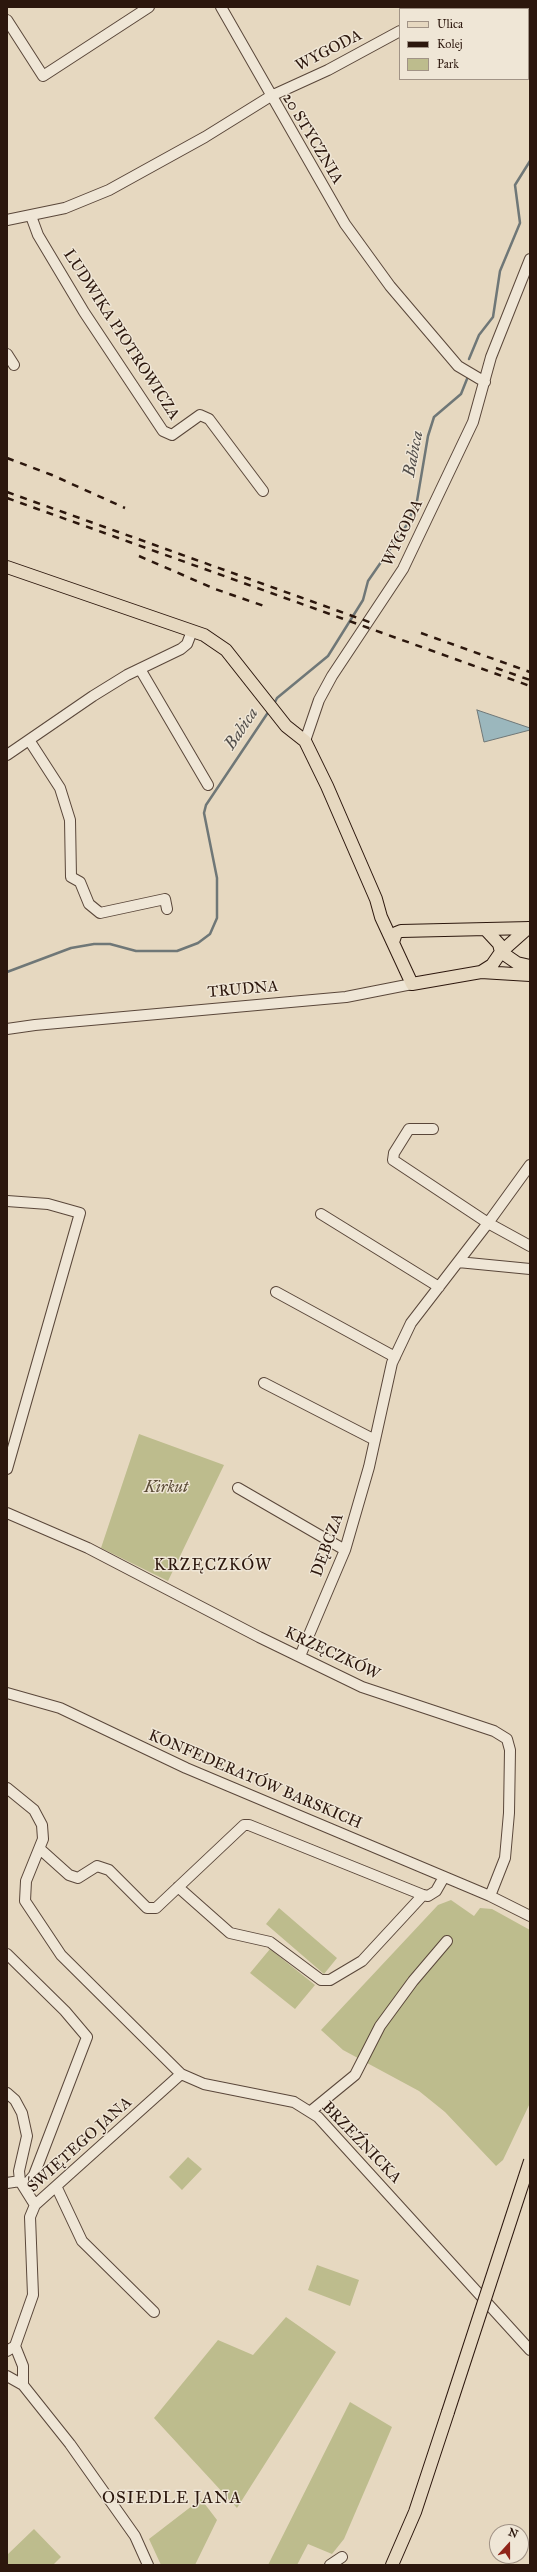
<!DOCTYPE html>
<html>
<head>
<meta charset="utf-8">
<style>
  body { margin:0 }
  #map { position:relative; width:537px; height:2572px; overflow:hidden; background:#e6d8c0; font-family:"IM FELL Great Primer",serif }
  canvas { display:block }
  .frame { position:absolute; inset:0; border:8px solid #2c170d; pointer-events:none }
  .legend { position:absolute; left:399px; top:8px; width:130px; height:72px; box-sizing:border-box; background:#efe6d6; border:1px solid #a19386; margin:0; padding:5px 7px; list-style:none; font-size:12px; color:#2c170d }
  .legend li { display:flex; align-items:center; gap:8px; height:20px }
  .legend b { width:20px; border:1px solid #a19386 }
  .north { position:absolute; left:489px; top:2524px; width:40px; height:40px; box-sizing:border-box; background:#efe6d6; border:1px solid #a19386; border-radius:50%; rotate:21deg; font-size:11px; font-weight:700; line-height:16px; text-align:center; color:#2c170d }
  .north::after { content:''; display:block; margin:auto; width:14px; height:18px; background:#8f2418; clip-path:polygon(50% 0,100% 100%,50% 72%,0 100%) }
</style>
</head>
<body>
<div id="map">
<canvas width="537" height="2572"></canvas>
<div class="frame"></div>
<ul class="legend">
<li><b style="height:5px;background:#e6d8c0"></b>Ulica</li>
<li><b style="height:5px;background:#2c170d"></b>Kolej</li>
<li><b style="height:11px;background:#bdbc8d"></b>Park</li>
</ul>
<div class="north">N</div>
</div>
<script>
const ctx = document.querySelector('canvas').getContext('2d');
ctx.lineJoin = 'round';
function paint(path, color) {
  ctx.fillStyle = color;
  ctx.fill(path, 'evenodd');
}
function poly(rows) {
  const path = new Path2D();
  for (const r of rows) {
    path.moveTo(r[0], r[1]);
    for (let i = 2; i < r.length; i += 2) path.lineTo(r[i], r[i + 1]);
  }
  return path;
}
function trace(path, color, width, dash) {
  ctx.strokeStyle = color;
  ctx.lineWidth = width;
  ctx.lineCap = dash ? 'butt' : 'round';
  ctx.setLineDash(dash || []);
  ctx.stroke(path);
}
function drawText(font, color, halo, rows, align = 'center') {
  ctx.font = font + ' "IM FELL Great Primer",serif';
  ctx.lineWidth = 3;
  ctx.setLineDash([]);
  ctx.textBaseline = 'middle';
  ctx.strokeStyle = halo;
  ctx.fillStyle = color;
  for (const [text, x, y, turn = 0] of rows) {
    ctx.save();
    ctx.translate(x, y);
    ctx.rotate((+turn || 0) * Math.PI / 180);
    ctx.textAlign = isNaN(turn) ? turn : align;
    if (halo) ctx.strokeText(text, 0, 0);
    ctx.fillText(text, 0, 0);
    ctx.restore();
  }
}
paint(poly([
  [139,1434,224,1465,168,1581,101,1548],
  [451,1900,474,1916,480,1908,492,1909,530,1930,530,2103,503,2160,496,2166,445,2112,419,2091,343,2050,321,2030,438,1905],
  [279,1908,337,1958,324,1974,266,1924],
  [270,1949,315,1985,295,2009,250,1973],
  [188,2157,202,2169,182,2190,169,2177],
  [317,2265,359,2280,350,2306,308,2290],
  [286,2317,336,2352,237,2508,154,2418,218,2340,253,2355],
  [350,2402,392,2427,344,2539,332,2554,308,2544,297,2565,268,2565],
  [201,2499,217,2520,195,2565,161,2565,149,2539],
  [34,2529,61,2557,53,2565,7,2565,7,2555]
]), '#bdbc8d');
const water = poly([
  [477,710,530,728,530,730,484,742,477,710]
]);
paint(water, '#9bb7bd');
trace(water, '#6f7777', 1);
trace(poly([
  [469,359,479,335,493,317,500,271,520,223,515,185,530,161],
  [274,704,277,698,328,656,363,600,368,581,406,526,417,501,428,436,434,417,461,394,467,379],
  [7,972,71,948,94,944,110,944,136,951,177,951,198,943,210,934,217,918,217,878,204,813,206,805,269,711]
]), '#6f7777', 2.5);
const minor = poly([
  [221,7,345,224,390,286,458,366,485,382],
  [451,9,457,7],
  [7,20,43,76,149,7],
  [31,216,38,235,84,312,163,431,172,435,200,415,209,419,263,491],
  [7,220,65,208,109,190,205,137,271,96,328,70,400,31],
  [7,354,14,365],
  [140,669,208,785],
  [29,740,60,788,70,820,71,877,80,882,89,904,100,913,165,899,167,909],
  [305,741,319,700,332,676,403,569,473,422,491,357,530,259],
  [7,755,93,696,127,675,181,649,187,644,192,631],
  [7,1029,35,1025,346,997,412,984],
  [433,1129,409,1129,394,1153,393,1160,488,1223,530,1246],
  [7,1201,48,1204,80,1213,7,1469],
  [321,1214,439,1287],
  [458,1262,530,1269],
  [276,1292,395,1357],
  [264,1383,375,1440],
  [238,1488,345,1550],
  [7,1513,88,1548,259,1637,362,1687,494,1731,507,1739,510,1750,509,1813,505,1858,490,1896],
  [300,1656,345,1550,369,1467,392,1363,411,1323,488,1223,530,1165],
  [7,1693,60,1708,186,1768,490,1896,530,1916],
  [7,1788,34,1810,42,1825,43,1839,26,1881,25,1901,61,1955,181,2074,204,2084,294,2102,318,2117,530,2350],
  [40,1849,69,1875,78,1878,97,1866,109,1870,147,1908,156,1908,244,1825,249,1825,423,1895,428,1896,436,1891,444,1877],
  [178,1887,230,1933,270,1942,321,1980,330,1980,362,1961,423,1895],
  [7,1954,65,2011,87,2037,34,2175,24,2187],
  [7,2093,15,2100,22,2113,27,2136,19,2171,20,2181,35,2205],
  [311,2111,355,2075,380,2026,413,1981,447,1941],
  [7,2183,20,2181],
  [57,2188,82,2241,154,2312],
  [15,2346,33,2295,30,2217,35,2205,181,2074],
  [7,2351,15,2346,23,2366,23,2385],
  [7,2376,23,2385,70,2444,135,2536,148,2565],
  [330,2565,342,2557]
]);
const major = poly([
  [7,567,204,635,226,650,286,726,305,741,327,786,376,899,381,917,412,984,481,972,492,965,501,952,528,928],
  [486,930,499,944,501,952],
  [393,942,396,933,401,931,530,928],
  [501,952,517,963,530,966],
  [481,972,530,975],
  [392,2565,415,2512,448,2412]
]);
trace(minor, '#5a473a', 12);
trace(major, '#2c170d', 14);
trace(minor, '#efe6d6', 10);
trace(major, '#e6d8c0', 12);
trace(poly([
  [7,458,52,475,125,508],
  [7,492,372,623],
  [7,498,530,686],
  [139,556,215,589,264,606],
  [421,633,530,672],
  [496,668,530,680]
]), '#2c170d', 2.5, [7, 7]);
const majorBridge = poly([
  [448,2412,530,2161]
]);
trace(majorBridge, '#2c170d', 14, []);
trace(majorBridge, '#e6d8c0', 12);
drawText('16px', '#2c170d', '#efe6d6', [
  ["WYGODA",329,51,-27],
  ["20 STYCZNIA",312,139,59],
  ["LUDWIKA PIOTROWICZA",121,335,57],
  ["WYGODA",403,533,-64],
  ["TRUDNA",243,990,-5],
  ["DĘBCZA",328,1545,-70],
  ["KRZĘCZKÓW",332,1654,25],
  ["KONFEDERATÓW BARSKICH",255,1780,23],
  ["BRZEŹNICKA",361,2143,46],
  ["ŚWIĘTEGO JANA",80,2145,-42]
]);
drawText('italic 16px', '#584933', '#efe6d6', [
  ["Kirkut",166,1488]
]);
drawText('italic 17px', '#534f4b', '#efe6d6', [
  ["Babica",414,454,-79],
  ["Babica",242,729,-56]
]);
ctx.letterSpacing = '1px';
drawText('17px', '#2c170d', '#efe6d6', [
  ["KRZĘCZKÓW",213,1566],
  ["OSIEDLE JANA",172,2499]
]);
ctx.letterSpacing = '0px';
</script>
</body>
</html>
